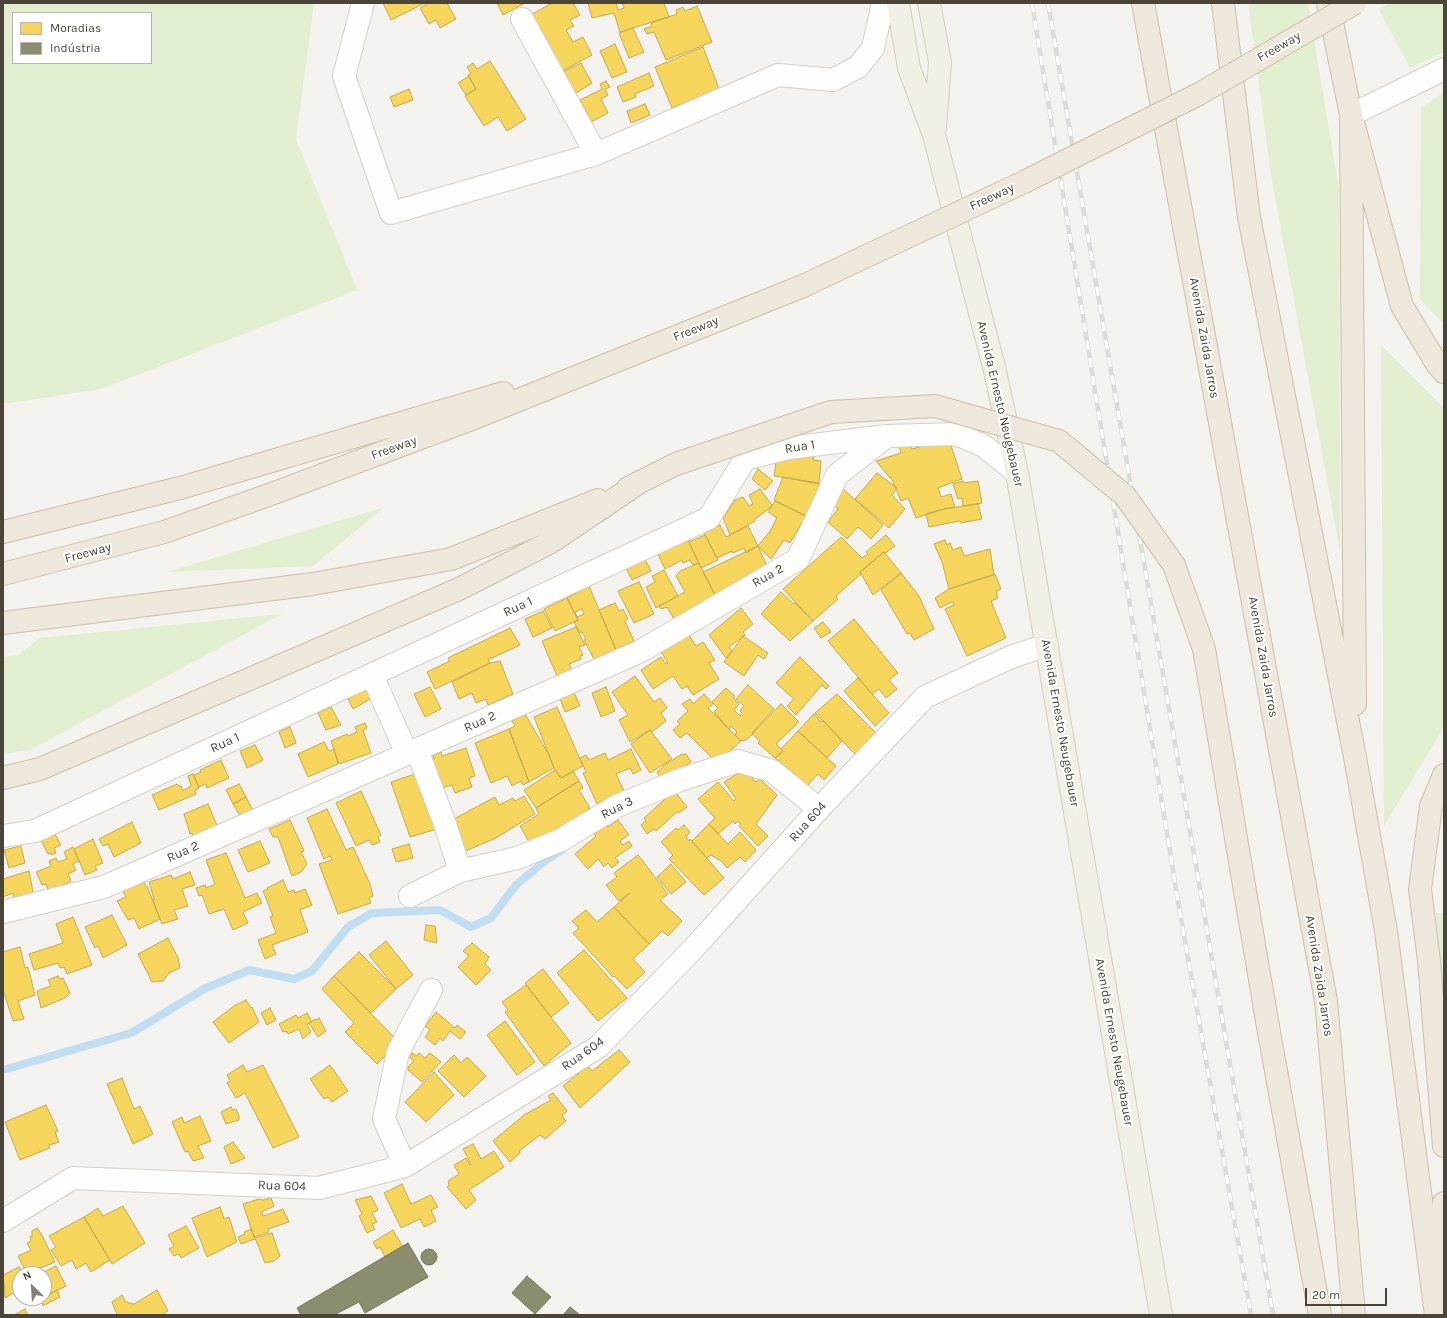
<!DOCTYPE html>
<html>
<head>
<meta charset="utf-8">
<style>
  body { margin:0 }
  #map { position:relative; width:1447px; height:1318px; overflow:hidden; background:#f4f2ee; font-family:Karla,sans-serif }
  canvas { display:block }
  .frame { position:absolute; inset:0; border:4px solid #4b4439; pointer-events:none }
  .legend { position:absolute; left:12px; top:12px; width:140px; height:52px; box-sizing:border-box; background:#fff; border:1px solid #b7b4b0; margin:0; padding:5px 7px; list-style:none; font-size:12px; color:#4b4439 }
  .legend li { display:flex; align-items:center; gap:8px; height:20px }
  .legend b { width:20px; border:1px solid #b7b4b0 }
  .north { position:absolute; left:12px; top:1266px; width:40px; height:40px; box-sizing:border-box; background:#fff; border:1px solid #b7b4b0; border-radius:50%; rotate:335deg; font-size:11px; font-weight:700; line-height:16px; text-align:center; color:#4b4439 }
  .north::after { content:''; display:block; margin:auto; width:14px; height:18px; background:#868178; clip-path:polygon(50% 0,100% 100%,50% 72%,0 100%) }
  .scale { position:absolute; left:1305px; top:1288px; width:82px; height:18px; box-sizing:border-box; border:2px solid #4b4439; border-top:0; padding-left:5px; font-size:12px; line-height:14px; white-space:nowrap; color:#4b4439; -webkit-text-stroke:3px #fff; paint-order:stroke }
</style>
</head>
<body>
<div id="map">
<canvas width="1447" height="1318"></canvas>
<div class="frame"></div>
<ul class="legend">
<li><b style="height:11px;background:#f6d55c"></b>Moradias</li>
<li><b style="height:11px;background:#8c8c6e"></b>Indústria</li>
</ul>
<div class="north">N</div>
<div class="scale">20 m</div>
</div>
<script>
const ctx = document.querySelector('canvas').getContext('2d');
ctx.lineJoin = 'round';
function paint(path, color) {
  ctx.fillStyle = color;
  ctx.fill(path, 'evenodd');
}
function poly(rows) {
  const path = new Path2D();
  for (const r of rows) {
    if (r.length === 3) {
      path.moveTo(r[0] + r[2], r[1]);
      path.arc(r[0], r[1], r[2], 0, 2 * Math.PI);
      continue;
    }
    path.moveTo(r[0], r[1]);
    for (let i = 2; i < r.length; i += 2) path.lineTo(r[i], r[i + 1]);
  }
  return path;
}
function trace(path, color, width, dash) {
  ctx.strokeStyle = color;
  ctx.lineWidth = width;
  ctx.lineCap = dash ? 'butt' : 'round';
  ctx.setLineDash(dash || []);
  ctx.stroke(path);
}
function drawText(font, color, halo, rows, align = 'center') {
  ctx.font = font + ' Karla,sans-serif';
  ctx.lineWidth = 4;
  ctx.setLineDash([]);
  ctx.textBaseline = 'middle';
  ctx.strokeStyle = halo;
  ctx.fillStyle = color;
  for (const [text, x, y, turn = 0] of rows) {
    ctx.save();
    ctx.translate(x, y);
    ctx.rotate((+turn || 0) * Math.PI / 180);
    ctx.textAlign = isNaN(turn) ? turn : align;
    if (halo) ctx.strokeText(text, 0, 0);
    ctx.fillText(text, 0, 0);
    ctx.restore();
  }
}
paint(poly([
  [3,3,314,3,296,139,357,290,101,389,3,404],
  [13,13,151,13,151,63,13,63],
  [1248,3,1308,3,1339,189,1340,551,1271,175],
  [1390,3,1444,3,1444,52,1410,68,1379,9],
  [1444,92,1444,324,1420,299,1421,108],
  [1381,345,1444,408,1444,727,1384,826],
  [385,507,313,566,167,572],
  [282,614,30,750,3,754,3,657,18,655,40,638],
  [1436,913,1444,913,1444,1000]
]), '#e1eecf');
const homes = poly([
  [383,3,425,3,391,20,383,3],
  [429,3,447,3,456,19,440,28,436,20,429,24,420,8,429,3],
  [497,3,525,3,503,15,497,3],
  [552,3,573,3,580,15,570,20,574,26,566,30,573,42,583,37,592,55,555,75,529,16,552,3],
  [588,3,616,3,618,10,624,8,622,3,664,3,669,17,620,32,614,13,592,18,588,3],
  [697,6,712,42,666,60,654,32,647,34,644,29,652,26,651,23,677,14,676,10,683,7,685,11,697,6],
  [633,28,644,52,629,58,619,33,633,28],
  [615,44,627,72,612,78,600,51,615,44],
  [703,47,719,89,672,108,655,67,703,47],
  [490,61,526,119,507,131,498,117,484,126,465,96,476,89,468,75,471,73,467,67,473,63,477,69,490,61],
  [581,63,592,83,573,95,561,73,581,63],
  [649,73,654,86,635,94,636,97,623,102,617,87,649,73],
  [469,76,476,89,466,95,458,83,469,76],
  [606,81,610,87,605,89,608,95,601,99,608,113,591,122,580,100,602,89,600,84,606,81],
  [409,89,413,100,394,107,390,97,409,89],
  [645,104,650,115,631,123,627,111,645,104],
  [949,439,962,479,938,488,941,497,951,494,955,507,944,509,916,518,908,498,901,501,891,477,890,478,876,461,901,453,899,446,910,442,912,449,949,439],
  [803,449,815,451,813,460,821,461,819,483,774,476,777,455,801,458,803,449],
  [758,469,773,481,765,490,752,479,758,469],
  [877,473,897,488,892,495,905,509,889,528,855,499,877,473],
  [783,477,824,485,806,516,774,500,783,477],
  [963,481,964,483,978,481,982,503,963,506,962,498,958,499,953,484,963,481],
  [842,488,883,525,871,539,858,527,847,539,828,522,838,509,833,504,842,488],
  [760,489,772,505,771,507,754,520,755,521,730,535,723,518,735,500,743,497,749,506,753,504,749,495,760,489],
  [775,501,806,516,790,543,784,540,771,559,758,546,770,531,777,518,768,512,775,501],
  [978,504,982,519,961,523,960,521,929,527,926,514,944,509,978,504],
  [720,525,726,537,748,526,758,546,746,553,744,548,733,553,732,551,717,558,704,533,720,525],
  [705,535,718,560,701,568,688,540,690,539,691,541,705,535],
  [886,535,895,546,885,553,884,552,860,572,861,574,836,596,838,599,813,621,783,589,841,537,862,558,868,554,866,552,886,535],
  [688,540,699,563,693,565,690,560,683,563,682,560,665,569,657,553,688,540],
  [945,540,947,545,950,543,953,550,961,547,964,556,990,549,994,575,949,589,942,562,934,544,945,540],
  [758,546,767,566,745,577,746,579,716,597,703,572,758,546],
  [884,552,901,573,873,595,860,572,884,552],
  [645,559,651,571,632,580,626,568,645,559],
  [699,563,716,597,675,621,667,607,661,609,659,606,685,592,676,576,680,571,699,563],
  [664,570,678,596,656,608,646,587,655,582,652,576,664,570],
  [901,573,919,596,934,629,914,640,910,633,907,634,881,590,901,573],
  [995,574,1001,589,996,591,998,598,991,601,1006,638,967,656,945,609,954,605,952,602,940,608,935,598,949,589,995,574],
  [639,582,654,614,634,623,618,591,639,582],
  [589,586,616,650,594,659,584,640,586,639,582,632,580,633,574,622,578,620,567,598,589,586],
  [582,609,584,614,577,617,575,612,582,609],
  [781,592,794,604,795,603,813,621,790,641,761,614,781,592],
  [567,598,578,620,555,631,544,609,567,598],
  [615,603,619,611,623,609,628,619,625,621,634,641,616,650,599,610,615,603],
  [741,608,753,624,743,632,745,635,729,647,732,651,726,658,709,635,741,608],
  [543,611,552,628,533,637,525,619,543,611],
  [854,619,898,673,889,680,897,689,886,698,879,689,872,694,828,641,854,619],
  [823,622,831,632,821,638,814,628,823,622],
  [576,627,585,645,579,647,583,655,580,656,581,659,569,664,572,670,557,676,542,641,576,627],
  [510,628,520,645,488,660,490,663,435,689,427,672,450,661,448,658,510,628],
  [689,635,696,646,703,642,715,660,709,663,719,679,693,695,687,686,682,689,673,676,653,689,641,670,661,657,666,664,668,663,661,652,689,635],
  [743,636,768,653,764,659,758,655,744,676,724,662,743,636],
  [800,657,829,686,826,689,822,685,796,715,787,706,794,699,776,683,800,657],
  [500,661,513,694,488,705,486,699,476,703,472,693,459,699,452,682,490,663,500,661],
  [635,676,654,702,660,698,667,708,661,713,666,721,652,732,650,730,630,742,619,720,628,715,612,692,635,676],
  [858,678,889,713,875,726,844,691,858,678],
  [748,685,774,709,752,733,753,734,746,740,741,741,735,735,737,732,731,726,729,729,714,712,718,708,712,702,726,688,735,696,733,698,739,704,734,710,740,716,742,713,740,711,744,706,736,699,748,685],
  [430,687,441,709,425,717,414,694,430,687],
  [606,687,615,711,601,717,592,693,606,687],
  [366,688,372,698,353,709,348,699,366,688],
  [573,690,580,706,565,712,559,696,573,690],
  [704,694,713,704,708,708,741,741,717,763,687,733,680,738,673,730,680,724,677,721,688,711,682,704,690,699,693,704,704,694],
  [837,694,877,734,856,755,815,713,837,694],
  [781,704,799,722,776,744,783,751,775,758,758,743,760,741,752,734,781,704],
  [331,707,341,725,326,730,318,713,331,707],
  [557,707,583,766,561,778,554,768,534,717,557,707],
  [525,714,549,755,554,768,529,782,509,729,515,726,512,721,525,714],
  [814,714,821,722,823,720,842,741,827,758,798,731,814,714],
  [365,723,367,728,363,730,371,753,339,764,331,741,347,734,348,736,357,732,355,727,365,723],
  [290,727,296,743,285,748,279,732,290,727],
  [509,729,529,782,523,785,521,781,512,786,507,776,491,783,475,743,509,729],
  [650,730,672,759,650,773,631,744,650,730],
  [798,731,836,766,824,780,818,774,807,786,775,758,783,751,781,749,798,731],
  [324,742,329,751,334,749,338,764,308,777,298,754,324,742],
  [255,745,263,760,247,768,240,751,255,745],
  [466,748,475,776,469,778,472,787,455,793,452,785,436,790,424,764,434,760,433,755,441,752,442,756,466,748],
  [631,749,641,770,633,774,630,768,616,774,624,791,597,804,583,773,586,772,580,758,586,755,589,760,605,753,608,760,631,749],
  [682,754,683,755,686,754,691,762,663,782,657,772,663,767,663,766,682,754],
  [221,760,229,778,207,788,206,784,199,787,194,775,201,772,200,770,221,760],
  [747,768,755,775,752,778,756,782,760,779,777,795,756,824,768,836,758,846,739,826,741,824,738,821,735,824,733,821,718,834,709,824,715,818,698,799,718,782,734,801,736,799,724,782,747,768],
  [555,770,561,778,573,771,579,781,536,808,524,790,555,770],
  [418,773,437,829,410,837,391,782,418,773],
  [193,774,199,788,195,790,196,794,159,810,152,795,177,784,180,787,181,786,183,791,186,789,191,786,188,776,193,774],
  [579,781,583,788,579,790,590,808,535,846,529,842,520,826,539,814,536,808,579,781],
  [239,784,246,797,233,804,226,790,239,784],
  [361,791,381,835,378,837,380,842,372,845,369,840,356,846,336,803,361,791],
  [673,792,676,793,687,807,679,813,678,811,656,831,654,829,647,834,641,825,646,821,644,818,673,792],
  [524,796,535,814,496,838,463,852,450,821,495,797,499,805,513,798,515,801,524,796],
  [246,797,253,811,241,817,233,804,246,797],
  [208,804,218,828,193,838,192,833,190,834,184,814,208,804],
  [327,809,346,850,353,847,370,884,373,896,369,898,371,903,338,914,319,864,332,860,330,856,324,859,307,818,327,809],
  [290,820,304,851,301,852,307,864,301,872,292,876,278,837,273,837,269,829,290,820],
  [618,820,629,835,620,841,623,845,629,841,632,846,615,858,619,862,612,868,608,863,604,867,598,859,588,869,575,854,596,836,594,834,606,824,608,827,618,820],
  [132,822,141,843,114,857,108,844,103,846,99,839,132,822],
  [709,824,728,844,740,832,756,850,745,862,740,857,727,868,721,861,711,855,707,858,692,841,709,824],
  [684,825,690,832,686,837,689,841,690,839,724,878,704,895,669,859,673,855,661,842,676,828,678,830,684,825],
  [55,834,61,845,54,848,56,853,52,855,51,853,48,854,41,840,55,834],
  [93,839,103,863,95,866,97,870,85,875,74,849,93,839],
  [260,841,270,863,248,872,238,850,260,841],
  [409,844,413,858,396,862,392,849,409,844],
  [21,846,25,863,9,868,4,850,21,846],
  [73,847,79,861,73,864,76,870,68,874,71,881,51,891,48,889,46,884,42,885,36,872,51,866,49,861,56,858,58,862,67,859,64,852,73,847],
  [226,853,245,898,257,893,262,903,243,912,248,923,233,930,224,909,209,914,202,895,199,896,196,888,205,885,206,888,215,884,206,860,226,853],
  [638,855,668,894,660,900,682,921,668,936,662,931,649,944,614,907,630,893,619,901,606,885,617,877,614,873,638,855],
  [671,864,686,882,671,894,657,877,671,864],
  [29,871,34,897,15,901,13,893,3,897,3,879,29,871],
  [190,872,195,885,182,889,188,906,174,910,178,919,162,924,153,900,154,899,149,882,171,875,173,879,190,872],
  [142,877,146,887,147,886,160,919,139,929,134,918,128,920,117,901,126,897,120,886,142,877],
  [283,880,288,892,294,890,295,893,305,889,312,905,300,910,308,932,272,945,276,954,265,959,258,940,276,933,270,917,273,916,263,891,268,889,267,888,283,880],
  [614,907,649,944,633,959,645,972,627,989,614,976,613,977,573,933,579,928,572,921,586,910,597,922,614,907],
  [112,915,127,945,103,958,98,946,95,948,85,927,112,915],
  [73,917,92,965,67,974,64,967,60,968,58,963,34,970,29,954,63,943,56,924,73,917],
  [426,925,435,926,437,943,424,940,426,925],
  [168,938,178,958,180,968,169,973,163,981,152,982,138,954,168,938],
  [386,941,413,975,396,989,369,955,386,941],
  [472,943,489,957,485,964,491,970,476,985,458,967,469,956,463,951,472,943],
  [20,947,25,968,28,967,35,995,18,1001,24,1019,13,1021,3,990,3,952,20,947],
  [584,950,627,998,598,1021,557,973,584,950],
  [359,952,396,989,371,1013,334,976,359,952],
  [543,969,569,1003,551,1017,525,983,543,969],
  [58,976,60,979,63,978,70,993,65,998,41,1008,37,991,51,986,48,980,58,976],
  [334,976,399,1042,377,1064,345,1032,354,1023,322,989,334,976],
  [526,985,571,1043,544,1066,505,1012,508,1010,502,1002,526,985],
  [246,1000,251,1008,252,1007,259,1022,229,1043,213,1022,234,1006,246,1000],
  [270,1008,276,1020,267,1025,261,1013,270,1008],
  [436,1012,455,1028,457,1025,466,1032,460,1039,450,1031,443,1041,440,1038,435,1045,425,1037,430,1030,425,1026,436,1012],
  [307,1013,312,1022,307,1024,311,1032,303,1039,299,1029,288,1034,286,1031,283,1032,279,1024,296,1015,298,1018,307,1013],
  [319,1018,326,1031,318,1037,309,1023,315,1019,316,1020,319,1018],
  [505,1021,535,1062,517,1075,487,1035,505,1021],
  [619,1050,630,1062,580,1108,563,1086,588,1066,592,1071,619,1050],
  [412,1053,417,1056,419,1053,425,1058,430,1053,441,1062,422,1082,408,1070,408,1067,414,1061,410,1058,412,1053],
  [454,1055,461,1063,467,1057,486,1076,464,1097,438,1071,454,1055],
  [243,1065,247,1072,263,1065,299,1137,273,1148,245,1093,236,1098,227,1083,230,1081,227,1075,243,1065],
  [330,1065,348,1091,332,1102,328,1097,324,1099,310,1079,330,1065],
  [434,1072,454,1095,426,1122,405,1102,434,1072],
  [122,1078,134,1109,140,1106,153,1134,133,1144,107,1084,122,1078],
  [553,1093,567,1111,562,1116,566,1121,545,1139,540,1135,519,1151,520,1153,510,1162,493,1141,524,1115,551,1100,548,1096,553,1093],
  [46,1105,58,1131,55,1132,59,1142,49,1145,50,1148,20,1160,5,1122,46,1105],
  [231,1107,233,1110,236,1109,239,1116,239,1120,226,1124,221,1112,231,1107],
  [200,1116,211,1141,198,1146,204,1158,193,1161,188,1151,185,1152,172,1122,182,1117,184,1123,200,1116],
  [233,1142,245,1158,231,1164,224,1147,233,1142],
  [473,1144,481,1159,494,1151,504,1167,469,1190,476,1200,466,1209,447,1187,449,1185,448,1181,459,1174,454,1165,466,1158,470,1165,471,1164,463,1149,473,1144],
  [402,1184,411,1204,431,1195,438,1207,431,1210,436,1221,424,1227,420,1219,401,1228,384,1193,402,1184],
  [371,1196,378,1210,372,1213,377,1222,372,1224,375,1229,367,1233,359,1216,362,1214,355,1200,371,1196],
  [271,1198,274,1206,262,1212,263,1216,283,1209,289,1222,268,1229,269,1232,254,1237,243,1204,259,1199,263,1200,271,1198],
  [123,1206,145,1243,112,1264,84,1217,98,1208,103,1216,123,1206],
  [220,1207,224,1219,229,1217,237,1242,207,1257,192,1218,220,1207],
  [84,1217,110,1260,91,1272,86,1263,76,1269,72,1260,61,1266,51,1250,56,1247,49,1236,84,1217],
  [186,1226,199,1248,181,1258,179,1254,174,1256,169,1249,174,1246,168,1235,186,1226],
  [37,1228,42,1235,55,1262,27,1274,18,1256,31,1250,27,1243,31,1241,30,1237,32,1236,32,1231,37,1228],
  [251,1229,255,1239,241,1244,238,1237,245,1234,244,1232,251,1229],
  [393,1230,403,1247,385,1257,380,1247,377,1249,373,1242,393,1230],
  [272,1233,280,1256,274,1261,265,1263,255,1238,272,1233],
  [56,1266,66,1286,44,1297,44,1274,40,1274,56,1266],
  [19,1267,22,1274,20,1274,20,1289,5,1298,3,1275,19,1267],
  [57,1290,60,1297,43,1306,40,1299,57,1290],
  [157,1290,168,1311,161,1315,117,1315,112,1302,122,1295,126,1302,134,1304,157,1290],
  [25,1309,28,1315,14,1315,25,1309]
]);
paint(homes, '#f6d55c');
trace(homes, '#c3aa52', 1);
const industry = poly([
  [408,1243,428,1277,365,1313,359,1302,334,1315,301,1315,297,1308,408,1243],
  [429,1257,8],
  [527,1276,551,1297,535,1314,512,1293,527,1276],
  [570,1307,580,1315,563,1315,570,1307]
]);
paint(industry, '#8c8c6e');
trace(industry, '#78765e', 1);
trace(poly([
  [3,1070,131,1033,204,989,249,970,294,979,312,971,348,927,372,913,440,910,471,927,491,918,516,885,546,860,562,850]
]), '#c0ddf1', 8);
const minor = poly([
  [363,3,344,76,391,213,596,154,778,75,833,80,858,67,873,48,883,3],
  [522,19,596,154],
  [1351,115,1444,69],
  [372,675,407,754],
  [417,750,445,824,460,871],
  [3,836,35,831,709,518,745,459,788,448,887,436,956,434,984,446,1017,473],
  [410,896,460,871,517,858,561,840,617,806,680,780,738,761,772,771,819,809],
  [3,912,104,887,639,652,798,559,837,475,887,436],
  [405,1166,384,1119,398,1052,431,990],
  [3,1221,73,1178,319,1188,405,1166,598,1047,693,949,819,809,925,697,1011,657,1047,645]
]);
const major = poly([
  [898,3,909,68,934,135,995,371,1017,473,1161,1315],
  [929,3,940,62,935,128]
]);
const highway = poly([
  [1143,3,1326,1001,1354,1315],
  [1223,3,1249,217,1355,757,1386,931,1436,1315],
  [1328,3,1351,115,1402,306,1437,364,1444,372],
  [1351,115,1355,704],
  [628,488,676,464],
  [3,532,180,488,503,393],
  [3,574,164,532,266,496,469,420,803,286],
  [3,623,313,584,451,559,598,500],
  [1444,775,1431,806,1420,889,1429,961,1444,1146],
  [3,778,40,769,459,589,551,542,640,482],
  [1267,1021,1320,1315],
  [1441,1272,1444,1203]
]);
trace(minor, '#d2d0cb', 24);
trace(major, '#d6cebb', 24);
trace(highway, '#ccbfa9', 24);
trace(minor, '#fdfdfc', 22);
trace(major, '#f2efe6', 22);
trace(highway, '#ede8db', 22);
const rail = poly([
  [1032,3,1179,907,1251,1315],
  [1048,3,1273,1315]
]);
trace(rail, '#dbdbda', 4.5);
trace(rail, '#fff', 3, [9]);
const highwayBridge = poly([
  [803,286,1024,182,1199,94,1355,3],
  [676,464,831,412,935,406,1059,441,1125,496,1174,565,1204,649,1267,1021]
]);
trace(highwayBridge, '#ccbfa9', 24, []);
trace(highwayBridge, '#ede8db', 22);
drawText('13px', '#4b4439', '#fff', [
  ["Freeway",1279,47,-30],
  ["Freeway",992,197,-25],
  ["Freeway",696,329,-22],
  ["Avenida Zaida Jarros",1204,338,80],
  ["Avenida Ernesto Neugebauer",1000,404,77],
  ["Rua 1",800,447,-9],
  ["Freeway",394,448,-20],
  ["Freeway",88,553,-15],
  ["Rua 2",768,576,-30],
  ["Rua 1",518,607,-25],
  ["Avenida Zaida Jarros",1263,657,80],
  ["Rua 2",480,722,-24],
  ["Avenida Ernesto Neugebauer",1060,723,80],
  ["Rua 1",225,743,-25],
  ["Rua 3",617,808,-27],
  ["Rua 604",808,822,-48],
  ["Rua 2",183,852,-24],
  ["Avenida Zaida Jarros",1319,976,81],
  ["Avenida Ernesto Neugebauer",1114,1042,80],
  ["Rua 604",583,1054,-35],
  ["Rua 604",282,1186,2]
]);
</script>
</body>
</html>
